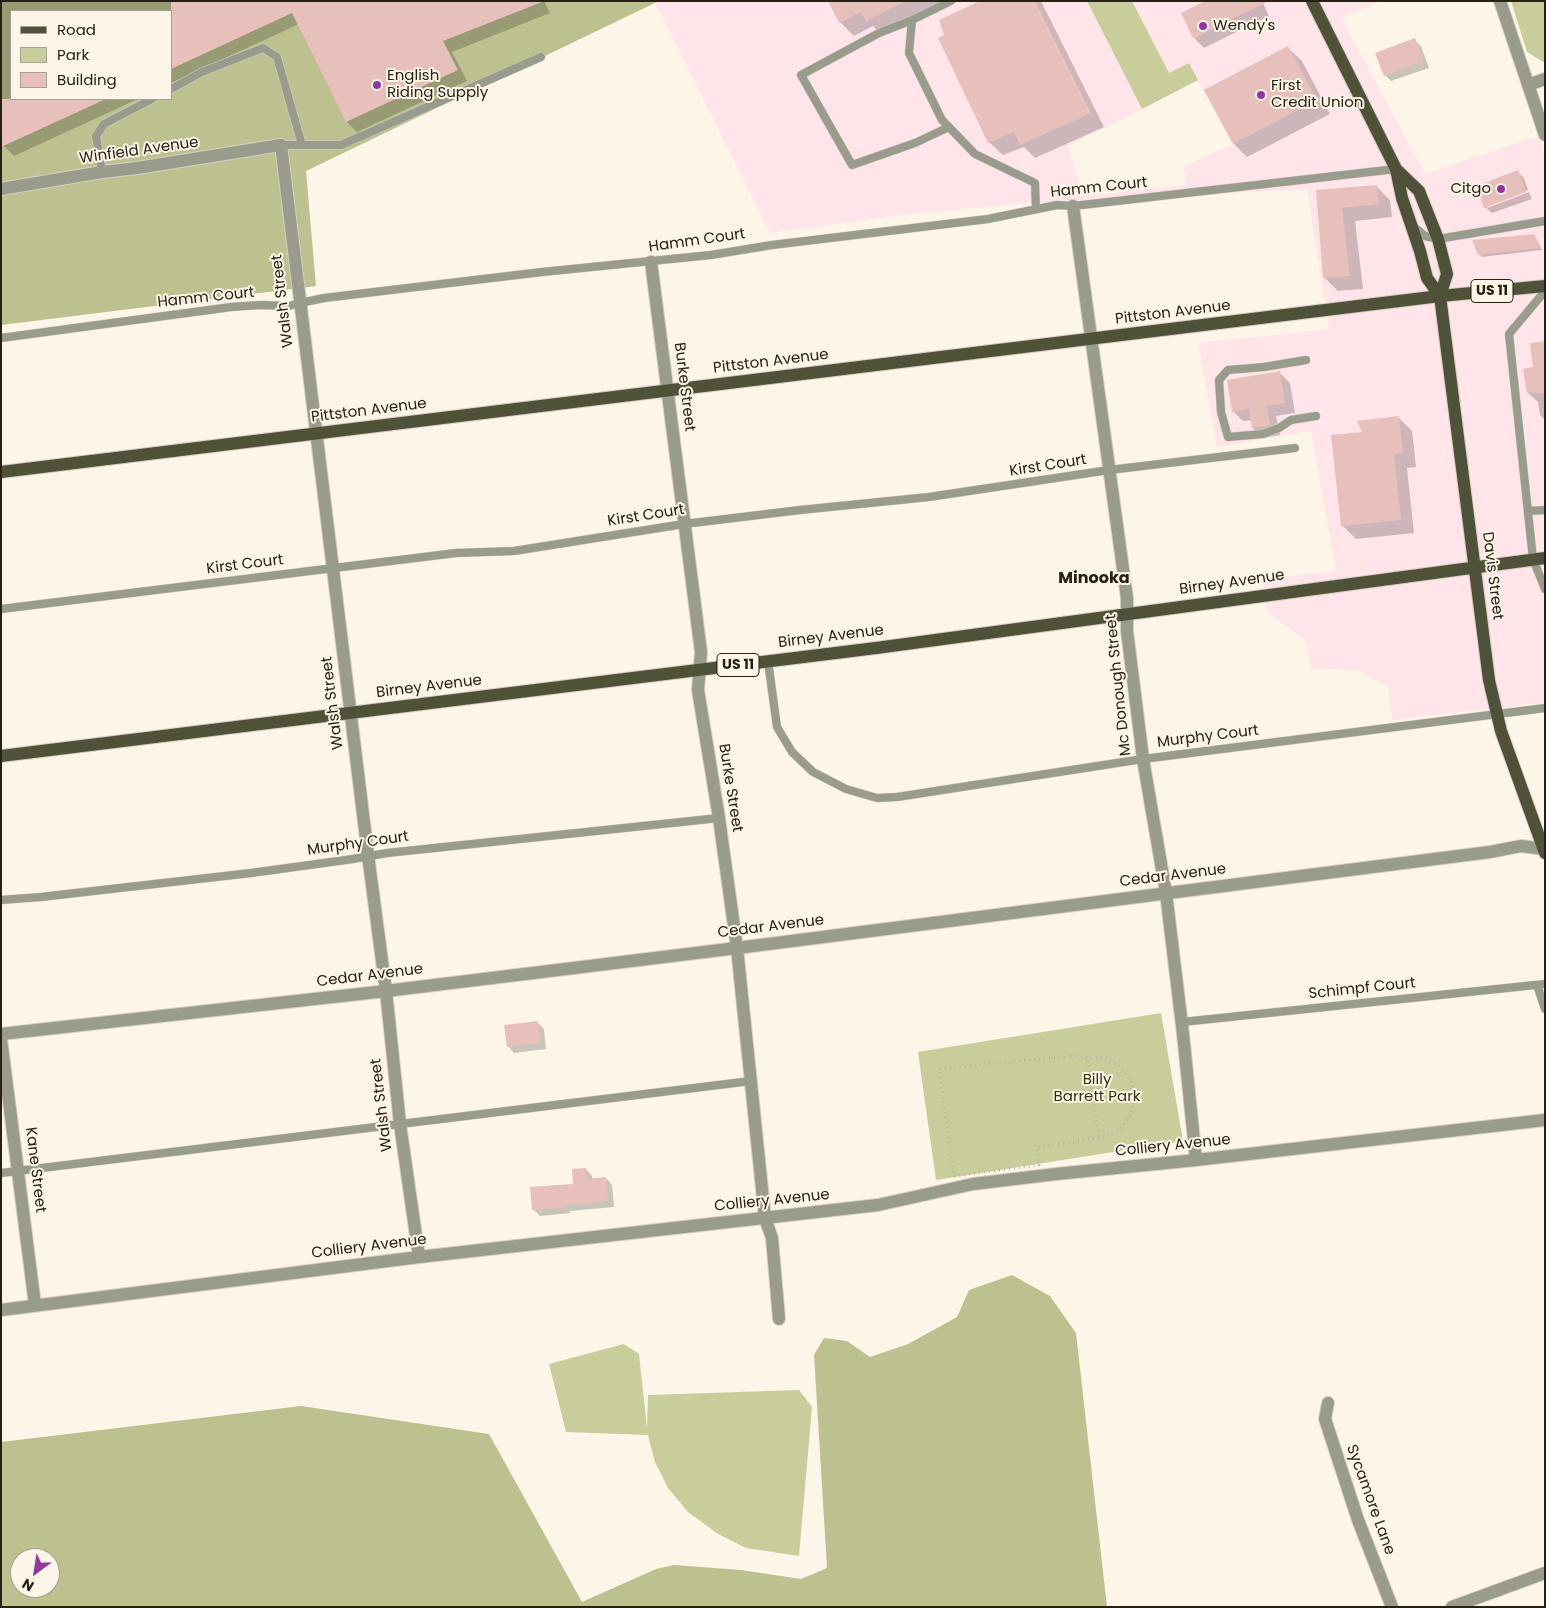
<!DOCTYPE html>
<html>
<head>
<meta charset="utf-8">
<style>
  body { margin:0 }
  #map { position:relative; width:1546px; height:1608px; overflow:hidden; background:#fcf5e8; font-family:Poppins,sans-serif }
  canvas { display:block }
  .frame { position:absolute; inset:0; border:2px solid #272015; pointer-events:none }
  .legend { position:absolute; left:10px; top:10px; width:162px; height:90px; box-sizing:border-box; background:#fcf5e8; border:1px solid #a7a094; margin:0; padding:6px 9px; list-style:none; font-size:15px; color:#272015 }
  .legend li { display:flex; align-items:center; gap:10px; height:25px }
  .legend b { width:25px; border:1px solid #a7a094 }
  .north { position:absolute; left:10px; top:1548px; width:50px; height:50px; box-sizing:border-box; background:#fcf5e8; border:1px solid #a7a094; border-radius:50%; rotate:211deg; font-size:14px; font-weight:700; line-height:20px; text-align:center; color:#272015 }
  .north::after { content:''; display:block; margin:auto; width:18px; height:22px; background:#9436a0; clip-path:polygon(50% 0,100% 100%,50% 72%,0 100%) }
</style>
</head>
<body>
<div id="map">
<canvas width="1546" height="1608"></canvas>
<div class="frame"></div>
<ul class="legend">
<li><b style="height:6px;background:#4f5239"></b>Road</li>
<li><b style="height:14px;background:#c9cd9c"></b>Park</li>
<li><b style="height:14px;background:#e7bfbb"></b>Building</li>
</ul>
<div class="north">N</div>
</div>
<script>
const ctx = document.querySelector('canvas').getContext('2d');
ctx.lineJoin = 'round';
function paint(path, color) {
  ctx.fillStyle = color;
  ctx.fill(path, 'evenodd');
}
function poly(rows) {
  const path = new Path2D();
  for (const r of rows) {
    path.moveTo(r[0], r[1]);
    for (let i = 2; i < r.length; i += 2) path.lineTo(r[i], r[i + 1]);
  }
  return path;
}
function trace(path, color, width, dash) {
  ctx.strokeStyle = color;
  ctx.lineWidth = width;
  ctx.lineCap = dash ? 'butt' : 'round';
  ctx.setLineDash(dash || []);
  ctx.stroke(path);
}
function drawText(font, color, halo, rows, align = 'center') {
  ctx.font = font + ' Poppins,sans-serif';
  ctx.lineWidth = 4;
  ctx.setLineDash([]);
  ctx.textBaseline = 'middle';
  ctx.strokeStyle = halo;
  ctx.fillStyle = color;
  for (const [text, x, y, turn = 0] of rows) {
    ctx.save();
    ctx.translate(x, y);
    ctx.rotate((+turn || 0) * Math.PI / 180);
    ctx.textAlign = isNaN(turn) ? turn : align;
    if (halo) ctx.strokeText(text, 0, 0);
    ctx.fillText(text, 0, 0);
    ctx.restore();
  }
}
paint(poly([
  [662,1,1087,1,1142,108,1198,80,1196,77,1169,73,1132,1,1381,1,1342,19,1425,174,1535,137,1539,137,1545,154,1545,702,1392,720,1388,687,1358,670,1311,669,1305,640,1267,612,1262,579,1336,571,1311,431,1217,447,1198,343,1329,329,1307,189,1015,204,910,214,770,233,656,4],
  [1198,81,1233,144,1183,167,1187,185,1083,196,1068,146]
]), '#ffe4e9');
paint(poly([
  [1087,1,1132,1,1169,73,1189,63,1198,80,1142,109],
  [1511,1,1545,1,1545,63,1527,52],
  [1161,1013,1183,1141,936,1180,918,1052],
  [624,1344,639,1354,647,1428,648,1395,799,1390,812,1407,799,1556,746,1548,718,1534,688,1512,668,1488,655,1462,648,1435,566,1432,549,1364]
]), '#c9cd9c');
paint(poly([
  [1,1,659,1,306,171,316,286,1,325],
  [11,11,171,11,171,99,11,99],
  [1012,1275,1050,1296,1076,1333,1107,1607,1,1607,1,1442,301,1406,489,1434,582,1602,656,1569,674,1565,741,1570,801,1579,827,1568,814,1355,824,1338,847,1341,870,1357,908,1344,957,1317,969,1290],
  [20,1558,50,1558,50,1588,20,1588]
]), '#bdc18f');
paint(poly([
  [1,1,544,1,550,13,452,52,467,81,357,132,347,122,299,24,171,83,171,11,11,11,11,99,138,99,14,156,4,146,1,140],
  [830,1,947,1,880,34,873,26,854,36,840,22],
  [983,1,1041,1,1104,127,1035,158,1024,147,1003,155,989,142],
  [1262,1,1269,16,1204,48,1194,38],
  [1414,40,1421,46,1429,68,1391,81,1385,75],
  [1288,48,1302,61,1330,114,1247,157,1234,144,1206,90],
  [1518,172,1524,178,1528,190,1487,205,1487,208,1529,192,1532,199,1492,213,1485,207],
  [1377,187,1390,200,1392,217,1355,221,1363,289,1338,291,1324,277,1317,191],
  [1533,235,1536,238,1542,250,1482,257,1479,254],
  [1545,342,1545,420,1540,415,1538,402,1528,393,1535,368],
  [1280,373,1290,383,1295,413,1276,416,1280,435,1263,438,1253,428,1252,420,1243,421,1233,411],
  [1399,418,1412,431,1416,467,1407,468,1414,533,1356,539,1342,525,1364,434],
  [537,1022,544,1029,546,1049,514,1053,508,1046],
  [586,1169,592,1176,593,1180,606,1178,612,1185,614,1207,570,1211,571,1213,540,1216,533,1209,574,1185]
]), '#0003');
paint(poly([
  [171,1,542,1,542,2,443,41,458,70,346,122,292,13,171,69],
  [828,1,906,1,866,21,861,12,839,23],
  [980,1,1035,1,1091,113,1020,145,1014,132,988,143,938,38,944,35,939,20],
  [1205,1,1269,1,1193,38,1181,13],
  [1415,38,1423,61,1384,76,1375,53],
  [1288,46,1317,100,1233,144,1204,90],
  [1,99,106,99,1,147],
  [1518,170,1526,192,1484,208,1476,186],
  [1377,185,1379,204,1342,208,1350,276,1323,278,1316,190],
  [1534,234,1540,248,1478,255,1472,240],
  [1545,341,1545,393,1537,394,1537,392,1527,393,1523,369,1533,367,1530,343],
  [1280,371,1285,403,1267,406,1270,425,1252,428,1249,409,1232,412,1227,380],
  [1399,416,1403,453,1394,454,1401,520,1341,526,1331,435,1362,432,1357,421],
  [538,1021,540,1043,507,1047,504,1025],
  [586,1168,587,1179,606,1177,608,1201,565,1205,565,1207,532,1210,530,1187,573,1184,572,1169]
]), '#e7bfbb');
const service = poly([
  [912,20,909,53,942,120,975,154,1035,183,1036,209],
  [171,89,202,72,263,48,277,57,302,145],
  [949,127,915,143,852,165,801,75,879,33,912,20,951,1],
  [281,145,341,145,541,57],
  [102,172,96,136,104,124,152,99],
  [1413,226,1425,236,1438,239,1545,221],
  [1545,291,1509,334,1533,559,1545,589],
  [1,338,231,307,261,305,289,306,300,303,324,298,542,272,711,255,772,245,988,219,1057,205,1073,206,1396,169],
  [1306,360,1264,367,1228,370,1219,380,1221,412,1228,437,1263,434,1279,428,1291,420,1316,416],
  [1528,511,1545,510],
  [1,609,456,553,514,551,684,524,800,510,929,497,1109,470,1295,448],
  [768,661,777,727,792,752,813,772,846,789,877,798,897,797,1143,759,1545,708],
  [1,900,41,897,251,873,353,859,387,853,719,818],
  [1537,985,1545,1009],
  [1182,1022,1545,984],
  [1,1173,751,1081]
]);
const minor = poly([
  [1500,1,1545,135],
  [1528,85,1545,79],
  [1,189,102,172,137,168,281,145,368,855,386,991,400,1124,419,1257],
  [1073,206,1127,598,1127,631,1143,759,1166,893,1183,1034,1196,1160],
  [651,262,701,652,698,690,719,818,737,948,765,1218,772,1238,779,1319],
  [1,1034,386,991,737,948,1490,852,1521,846,1545,849],
  [1,1039,35,1305],
  [1,1310,419,1257,878,1205,973,1184,1056,1174,1196,1160,1545,1120],
  [1328,1403,1325,1419,1358,1520,1392,1607],
  [1452,1607,1545,1573]
]);
const primary = poly([
  [1312,1,1396,169,1402,198,1420,251,1427,278,1440,296],
  [1396,169,1419,191,1438,239,1447,274,1440,296,1489,680,1501,731,1545,853],
  [1,472,1440,296,1545,286],
  [1,756,876,648,1545,558]
]);
trace(service, '#d6cfc2', 9);
trace(minor, '#d6cfc2', 14);
trace(primary, '#d6cfc2', 14);
trace(poly([
  [1071,1056,1105,1058,1121,1067,1132,1083,1133,1100,1131,1115,1118,1131,1099,1138,1037,1147,1039,1165,954,1176,939,1069,1071,1056],
  [1087,1056,1099,1138]
]), '#bbb4a7', 3, [1, 4]);
trace(service, '#999b8d', 8);
trace(minor, '#999b8d', 12);
trace(primary, '#4f5239', 12);
for (const [x, y, r, color] of [
  [1203,26,5,"#9436a0"],
  [377,85,5,"#9436a0"],
  [1261,95,5,"#9436a0"],
  [1501,189,5,"#9436a0"]
]) {
  const dot = new Path2D();
  dot.arc(x, y, r, 0, 2 * Math.PI);
  ctx.fillStyle = color;
  ctx.fill(dot);
  trace(dot, '#fcf5e8', 2);
}
for (const [x, y, w] of [
  [1492,291,42],
  [738,665,42]
]) {
  const box = new Path2D();
  box.roundRect(x - w / 2, y - 11.5, w, 23, 4);
  ctx.fillStyle = '#fcf5e8';
  ctx.fill(box);
  trace(box, '#272015', 1);
}
drawText('bold 14px', '#272015', null, [
  ["US 11",1492,291],
  ["US 11",738,665]
]);
drawText('15px', '#272015', '#fcf5e8', [
  ["Wendy's",1213,26],
  ["English",387,76],
  ["Riding Supply",387,93],
  ["First",1271,86],
  ["Credit Union",1271,103],
  ["Citgo",1491,189,"right"]
], 'left');
drawText('15px', '#272015', '#fcf5e8', [
  ["Winfield Avenue",139,151,-8],
  ["Hamm Court",1099,188,-6],
  ["Hamm Court",697,241,-8],
  ["Hamm Court",206,298,-6],
  ["Walsh Street",283,301,-97],
  ["Pittston Avenue",1173,313,-7],
  ["Pittston Avenue",771,362,-7],
  ["Burke Street",684,387,83],
  ["Pittston Avenue",369,411,-7],
  ["Kirst Court",1048,466,-9],
  ["Kirst Court",646,516,-9],
  ["Kirst Court",245,565,-7],
  ["Davis Street",1492,576,83],
  ["Birney Avenue",1232,583,-8],
  ["Birney Avenue",831,637,-7],
  ["Mc Donough Street",1119,685,-96],
  ["Birney Avenue",429,687,-7],
  ["Walsh Street",333,703,-97],
  ["Murphy Court",1208,737,-7],
  ["Burke Street",730,788,81],
  ["Murphy Court",358,844,-8],
  ["Cedar Avenue",1173,876,-7],
  ["Cedar Avenue",771,927,-7],
  ["Cedar Avenue",370,976,-7],
  ["Schimpf Court",1362,989,-6],
  ["Walsh Street",382,1105,-97],
  ["Colliery Avenue",1173,1146,-6],
  ["Kane Street",35,1170,83],
  ["Colliery Avenue",772,1201,-6],
  ["Colliery Avenue",369,1247,-7],
  ["Sycamore Lane",1370,1500,70]
]);
drawText('15px', '#32330b', '#fcf5e8', [
  ["Billy",1097,1080],
  ["Barrett Park",1097,1097]
]);
drawText('bold 16px', '#272015', '#fcf5e8', [
  ["Minooka",1094,579]
]);
</script>
</body>
</html>
